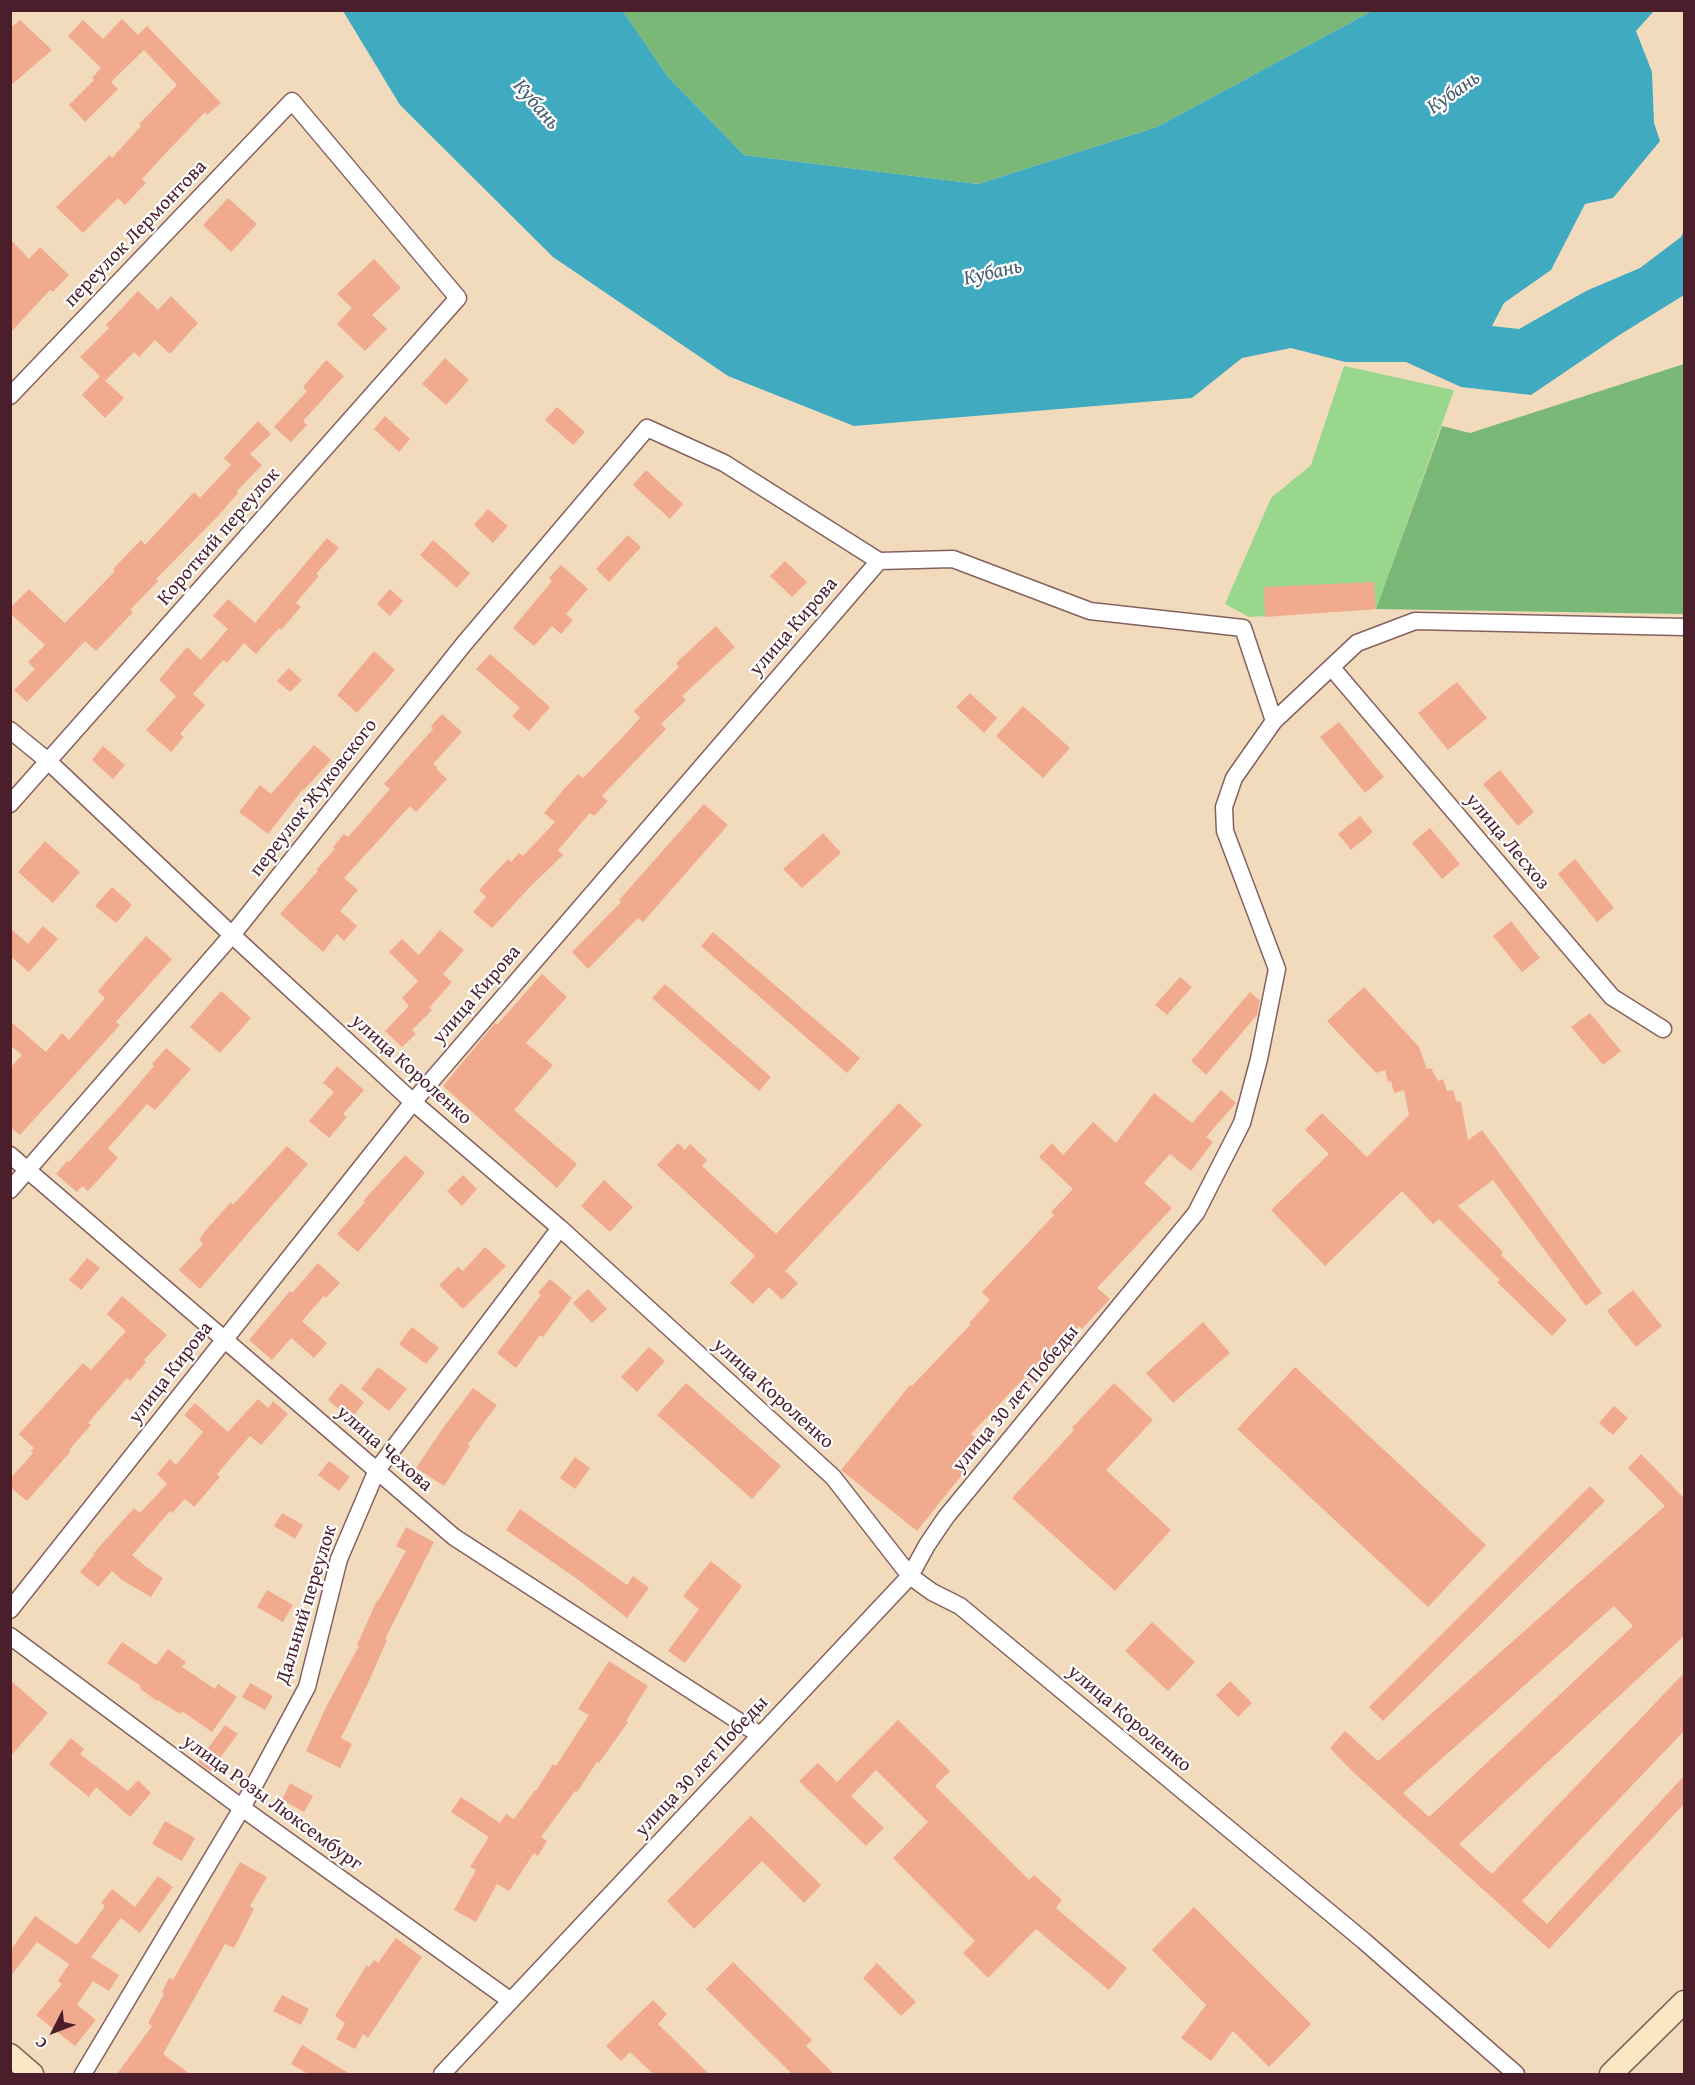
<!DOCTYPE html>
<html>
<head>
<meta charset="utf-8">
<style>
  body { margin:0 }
  #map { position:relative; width:1695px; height:2085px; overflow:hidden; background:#f2dbbc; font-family:"Gentium Book Plus",serif }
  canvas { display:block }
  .frame { position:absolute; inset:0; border:12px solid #4a1f2b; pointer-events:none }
  .north { position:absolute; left:24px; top:2001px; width:60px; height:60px; -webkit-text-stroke:4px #fff; paint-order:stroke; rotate:228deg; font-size:16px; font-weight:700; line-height:24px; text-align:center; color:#4a1f2b }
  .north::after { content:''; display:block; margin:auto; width:21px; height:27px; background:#4a1f2b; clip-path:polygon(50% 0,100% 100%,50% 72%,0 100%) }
</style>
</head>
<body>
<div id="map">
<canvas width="1695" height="2085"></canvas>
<div class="frame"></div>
<div class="north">С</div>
</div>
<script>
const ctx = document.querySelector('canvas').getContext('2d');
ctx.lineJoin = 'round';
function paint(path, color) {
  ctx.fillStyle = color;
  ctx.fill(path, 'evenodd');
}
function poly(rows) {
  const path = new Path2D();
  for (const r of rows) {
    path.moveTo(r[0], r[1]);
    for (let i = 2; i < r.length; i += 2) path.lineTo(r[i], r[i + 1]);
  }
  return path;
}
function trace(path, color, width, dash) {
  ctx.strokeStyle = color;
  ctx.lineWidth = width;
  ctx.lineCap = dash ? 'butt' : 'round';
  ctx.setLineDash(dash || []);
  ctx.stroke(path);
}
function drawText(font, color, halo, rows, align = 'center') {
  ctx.font = font + ' "Gentium Book Plus",serif';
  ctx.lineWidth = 4.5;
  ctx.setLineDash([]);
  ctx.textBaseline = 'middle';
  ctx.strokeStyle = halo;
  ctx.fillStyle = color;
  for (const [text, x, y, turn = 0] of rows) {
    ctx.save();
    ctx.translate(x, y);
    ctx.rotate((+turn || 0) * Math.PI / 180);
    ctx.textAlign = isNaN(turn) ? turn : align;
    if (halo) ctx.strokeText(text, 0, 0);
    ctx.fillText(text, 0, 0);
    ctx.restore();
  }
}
paint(poly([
  [1344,366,1454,390,1376,609,1249,617,1225,604,1271,498,1311,465]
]), '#99d78c');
paint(poly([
  [623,11,1372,11,1157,127,978,184,744,155,668,77],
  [1684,364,1684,614,1376,609,1442,426,1470,433]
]), '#7ab878');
paint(poly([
  [343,11,623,11,668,77,744,155,978,184,1157,127,1372,11,1654,11,1636,31,1652,72,1654,123,1660,141,1613,198,1585,204,1551,270,1504,303,1492,326,1519,329,1586,291,1640,268,1681,237,1684,231,1684,295,1621,334,1531,395,1461,387,1406,362,1345,362,1291,348,1242,358,1192,398,854,426,728,376,553,257,400,105]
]), '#40aac0');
paint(poly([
  [122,19,138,35,147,26,221,103,207,115,205,112,164,155,142,179,146,183,125,205,118,198,83,233,56,207,110,155,112,158,141,126,139,124,177,85,144,50,111,82,118,89,85,122,69,105,94,80,92,78,101,68,68,36,83,20,103,39],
  [20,20,52,50,10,86,10,28],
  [228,198,257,224,231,252,203,225],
  [10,239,29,259,40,247,69,275,53,292,50,290,10,333],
  [374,259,401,288,372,315,387,329,365,351,337,324,352,308,337,294],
  [138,291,158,310,171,296,198,323,170,354,155,340,139,357,134,352,105,381,80,357,109,328,106,325],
  [445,358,469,380,446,405,422,384],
  [326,360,344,376,303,421,307,425,291,442,274,427,307,391,303,387],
  [100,376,124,398,105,418,82,395],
  [557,407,585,432,573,445,545,420],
  [385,416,410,439,399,452,374,429],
  [258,421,271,434,250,454,262,465,237,491,238,493,218,516,156,579,158,581,130,610,133,612,96,651,85,641,27,702,14,690,35,669,28,662,45,645,10,613,10,608,29,589,65,623,115,571,113,569,141,540,145,545,194,492,200,498,231,465,224,458],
  [646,470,683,504,670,519,633,485],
  [488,509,508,526,493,543,474,525],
  [628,535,641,547,609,582,596,569],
  [327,538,339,548,316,574,319,576,296,603,301,607,281,630,279,628,256,654,244,643,227,663,223,660,193,694,205,705,180,734,184,737,171,752,146,730,176,696,159,680,187,647,201,660,228,629,213,616,228,599,255,623],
  [433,540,470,573,457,588,420,555],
  [785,561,807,582,792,597,770,576],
  [561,565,588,589,566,614,573,620,561,634,552,626,534,646,513,628,552,581,549,578],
  [1374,582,1376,609,1265,617,1264,587],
  [390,589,403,601,390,616,377,604],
  [716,626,735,647,682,696,686,700,661,724,666,729,602,796,608,801,594,816,590,813,558,850,563,855,529,888,492,928,473,912,486,897,479,890,508,859,511,862,519,853,523,856,555,822,544,813,564,789,578,774,583,778,619,741,640,718,634,711,679,667,676,663],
  [374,651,395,670,357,713,337,695],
  [490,654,550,707,529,731,512,716,520,708,476,669],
  [289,668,302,680,290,692,277,681],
  [1457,682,1487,718,1448,750,1418,713],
  [970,693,997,718,984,733,956,707],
  [1023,706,1070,748,1043,778,996,736],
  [442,714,462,732,433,764,438,768,436,769,447,779,416,812,410,806,344,878,358,890,340,911,357,926,344,941,337,934,323,952,280,914,318,871,316,870,335,849,333,847,344,834,348,837,390,789,384,784,433,729,431,726],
  [1339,722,1384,777,1365,793,1320,737],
  [314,745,331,760,304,790,303,789,268,834,239,812,260,785,271,794],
  [103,746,125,765,113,779,92,760],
  [1500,770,1534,812,1518,826,1483,784],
  [704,804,728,825,643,922,638,918,588,969,572,952,621,902,619,900],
  [1360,816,1373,832,1351,850,1338,834],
  [1430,828,1460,864,1442,879,1412,843],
  [823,833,841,853,802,888,783,869],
  [45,841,80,872,53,903,18,872],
  [1575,859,1614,908,1597,922,1558,874],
  [112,887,132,905,116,923,95,906],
  [1511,921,1540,958,1522,972,1493,936],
  [43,926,58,939,29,972,10,956,10,928,28,944],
  [440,930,464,950,443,974,452,982,429,1008,432,1010,412,1030,416,1034,402,1047,385,1031,409,1006,402,998,418,981,389,952,402,939,419,955],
  [713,932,860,1058,847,1073,701,946],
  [146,936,172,959,116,1022,120,1025,20,1135,10,1127,10,1068,22,1055,10,1045,10,1021,46,1052,62,1033,69,1040,105,998,98,991],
  [542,974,567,997,526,1043,553,1065,514,1110,577,1164,557,1188,443,1086,495,1023,497,1025],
  [1180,977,1192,987,1167,1015,1155,1005],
  [665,984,771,1077,759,1091,652,998],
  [1364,987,1419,1047,1427,1069,1431,1068,1438,1081,1443,1079,1447,1091,1453,1090,1456,1101,1461,1102,1468,1140,1482,1130,1602,1293,1586,1306,1493,1180,1458,1206,1503,1252,1501,1255,1567,1320,1552,1336,1497,1282,1500,1280,1439,1219,1433,1224,1402,1191,1325,1266,1271,1210,1329,1154,1305,1130,1322,1113,1367,1157,1409,1115,1404,1090,1394,1093,1391,1081,1388,1082,1385,1070,1376,1073,1327,1021],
  [221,991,251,1018,220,1053,190,1027],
  [1250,992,1260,1001,1257,1015,1206,1075,1191,1061],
  [1590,1013,1621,1051,1603,1065,1571,1027],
  [166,1048,191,1069,155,1110,147,1104,108,1148,118,1158,88,1191,82,1186,77,1192,56,1174,67,1161,69,1162,119,1107,154,1066,152,1064],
  [337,1066,364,1090,343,1114,347,1117,329,1138,309,1121,334,1092,323,1083],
  [1221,1090,1236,1103,1206,1137,1213,1142,1191,1171,1170,1154,1144,1183,1172,1208,1097,1288,1110,1299,1082,1329,1079,1326,1041,1367,1047,1373,1035,1386,1025,1377,971,1434,985,1446,917,1531,841,1470,910,1385,912,1386,971,1324,969,1323,990,1300,982,1292,1054,1215,1051,1212,1073,1189,1039,1157,1052,1143,1063,1155,1093,1122,1116,1143,1154,1093,1192,1123],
  [899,1103,922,1125,785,1271,798,1283,782,1300,769,1287,753,1304,730,1283,755,1256,657,1165,678,1143,685,1150,690,1144,707,1160,702,1166,776,1234],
  [287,1146,308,1164,200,1289,179,1270,203,1244,199,1240,206,1230,231,1202,233,1205],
  [405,1155,425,1173,358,1252,337,1234,365,1202,363,1201],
  [463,1175,477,1189,462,1206,447,1191],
  [604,1180,633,1207,610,1232,581,1206],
  [485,1247,506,1266,463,1309,439,1285,458,1267,463,1271],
  [87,1258,100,1268,81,1290,69,1280],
  [318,1263,340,1283,326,1298,324,1296,302,1321,327,1343,314,1358,291,1338,272,1360,249,1340,290,1291,292,1293],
  [550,1279,572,1298,543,1337,540,1335,516,1368,497,1353,541,1295,538,1293],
  [588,1289,607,1309,592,1323,573,1303],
  [1633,1290,1662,1326,1636,1347,1607,1311],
  [122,1296,167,1335,144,1360,146,1362,130,1381,127,1378,88,1423,91,1425,69,1450,71,1451,27,1501,10,1487,10,1479,33,1453,31,1451,34,1448,19,1434,83,1363,91,1370,126,1331,107,1314],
  [1203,1322,1230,1353,1173,1403,1146,1373],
  [412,1327,439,1348,426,1364,399,1344],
  [649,1347,665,1361,637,1392,621,1377],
  [378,1367,407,1389,389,1411,361,1389],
  [1295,1367,1486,1545,1428,1607,1237,1429],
  [341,1383,364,1402,351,1419,328,1400],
  [686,1383,781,1466,752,1499,657,1415],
  [1114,1383,1153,1420,1106,1470,1171,1530,1115,1591,1012,1498,1074,1430,1072,1428],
  [473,1388,497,1405,468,1444,470,1446,444,1486,416,1468,443,1428],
  [258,1399,268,1408,273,1401,288,1414,261,1445,250,1436,217,1474,220,1477,194,1507,185,1499,172,1513,170,1511,132,1555,146,1567,163,1578,151,1597,122,1580,112,1571,98,1587,80,1572,94,1555,93,1554,134,1508,140,1513,167,1484,157,1474,170,1459,176,1465,203,1432,184,1415,195,1403,228,1432],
  [1614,1406,1628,1418,1613,1435,1599,1423],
  [1641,1454,1684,1498,1684,1636,1459,1844,1492,1874,1684,1673,1684,1731,1522,1901,1547,1924,1684,1776,1684,1804,1549,1949,1353,1772,1330,1748,1345,1731,1378,1761,1665,1506,1628,1468],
  [1614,1606,1633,1626,1429,1817,1403,1793],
  [575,1457,590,1468,575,1489,560,1478],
  [329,1461,350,1477,339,1491,318,1475],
  [1590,1486,1605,1501,1383,1721,1369,1707],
  [520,1509,627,1585,633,1576,649,1588,627,1618,576,1578,506,1530],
  [282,1513,303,1525,295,1539,274,1526],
  [406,1527,434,1542,385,1639,387,1640,368,1683,341,1738,352,1744,340,1768,306,1751,327,1705,359,1646,357,1645,377,1600,378,1601,406,1551,396,1546],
  [711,1561,742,1586,685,1663,668,1651,699,1609,683,1596],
  [267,1590,293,1605,283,1622,257,1607],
  [1152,1622,1195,1662,1168,1691,1125,1651],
  [122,1642,156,1665,168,1649,186,1662,182,1667,215,1689,218,1684,237,1697,212,1732,182,1711,180,1714,158,1700,157,1701,139,1688,141,1686,107,1663],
  [609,1661,648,1686,626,1721,628,1722,599,1763,597,1762,577,1792,575,1791,541,1837,547,1841,538,1856,534,1853,509,1891,497,1884,476,1922,454,1910,476,1870,470,1867,489,1837,451,1812,461,1797,500,1823,506,1814,514,1819,535,1790,536,1791,553,1764,556,1766,589,1715,578,1709],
  [10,1680,48,1713,10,1757],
  [1230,1681,1252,1703,1238,1717,1216,1695],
  [250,1683,273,1696,265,1710,242,1697],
  [898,1720,950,1771,935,1786,1029,1880,1034,1875,1062,1900,1056,1908,1127,1968,1109,1990,1036,1929,988,1978,963,1953,975,1941,893,1858,928,1822,876,1770,851,1796,884,1828,866,1846,799,1781,818,1763,837,1782],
  [225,1725,238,1734,210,1771,198,1762],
  [71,1738,84,1749,80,1754,128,1791,138,1780,151,1793,130,1817,96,1787,89,1797,49,1764],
  [290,1783,313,1796,304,1812,282,1800],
  [751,1816,821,1885,804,1903,762,1861,694,1929,667,1901],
  [165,1821,195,1838,182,1861,152,1844],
  [240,1862,267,1877,250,1906,254,1909,234,1948,225,1944,163,2054,190,2074,117,2074,152,2026,148,2023,164,1994,162,1992,169,1978,173,1980],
  [158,1876,173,1887,140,1933,121,1918,91,1957,119,1975,109,1991,93,1981,77,2005,96,2020,75,2046,36,2015,62,1984,58,1981,69,1964,37,1942,10,1977,10,1951,35,1916,77,1945,105,1906,101,1903,112,1889,135,1907],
  [1194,1907,1311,2024,1269,2067,1233,2031,1211,2061,1181,2038,1206,2005,1152,1950],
  [396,1938,422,1957,368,2038,363,2034,355,2049,336,2039,345,2023,335,2016,367,1965,369,1967,374,1960,378,1963],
  [733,1962,812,2040,806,2046,834,2074,792,2074,706,1989],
  [877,1963,916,2002,901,2016,863,1978],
  [282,1995,309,2009,301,2025,273,2011],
  [653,2000,667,2014,658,2024,709,2074,653,2074,630,2052,621,2061,606,2046],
  [302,2045,350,2074,308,2074,291,2064]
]), '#f1aa8e');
const street = poly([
  [10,396,292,101,458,298,10,804],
  [1332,668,1612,997,1663,1029],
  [10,730,48,761,232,935,413,1102,560,1228,833,1477,910,1576,932,1592,960,1606,1364,1941,1516,2074],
  [10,1155,454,1537,760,1735],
  [10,1190,232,935,463,645,647,428,724,463,879,561,953,559,1090,611,1243,628,1274,721],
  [10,1610,413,1102,879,561],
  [10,1636,242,1808,511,2001],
  [83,2074,242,1808,307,1687,339,1559,377,1470,560,1228],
  [442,2074,910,1576,927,1545,946,1517,1196,1213,1242,1123,1259,1059,1277,969,1225,831,1224,807,1234,778,1274,721,1357,643,1415,621,1684,627]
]);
const secondary = poly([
  [10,2055,32,2074],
  [1611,2074,1684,2002]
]);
trace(street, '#85615e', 19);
trace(secondary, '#85615e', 25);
trace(street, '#fff', 16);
trace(secondary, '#fae7c3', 22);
drawText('20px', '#4a1f2b', '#fff', [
  ["переулок Лермонтова",136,234,-46],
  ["Короткий переулок",219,537,-49],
  ["улица Кирова",794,627,-49],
  ["переулок Жуковского",314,798,-52],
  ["улица Лесхоз",1507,842,50],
  ["улица Кирова",477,995,-49],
  ["улица Короленко",411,1070,42],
  ["улица Кирова",171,1373,-52],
  ["улица Короленко",773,1394,42],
  ["улица 30 лет Победы",1016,1399,-50],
  ["улица Чехова",384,1449,41],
  ["Дальний переулок",307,1605,-73],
  ["улица Короленко",1129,1719,40],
  ["улица 30 лет Победы",702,1767,-47],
  ["улица Розы Люксембург",272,1803,36]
]);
drawText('italic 21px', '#465e6e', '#fff', [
  ["Кубань",1454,93,-35],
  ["Кубань",536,105,49],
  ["Кубань",993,273,-13]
]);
</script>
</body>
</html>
